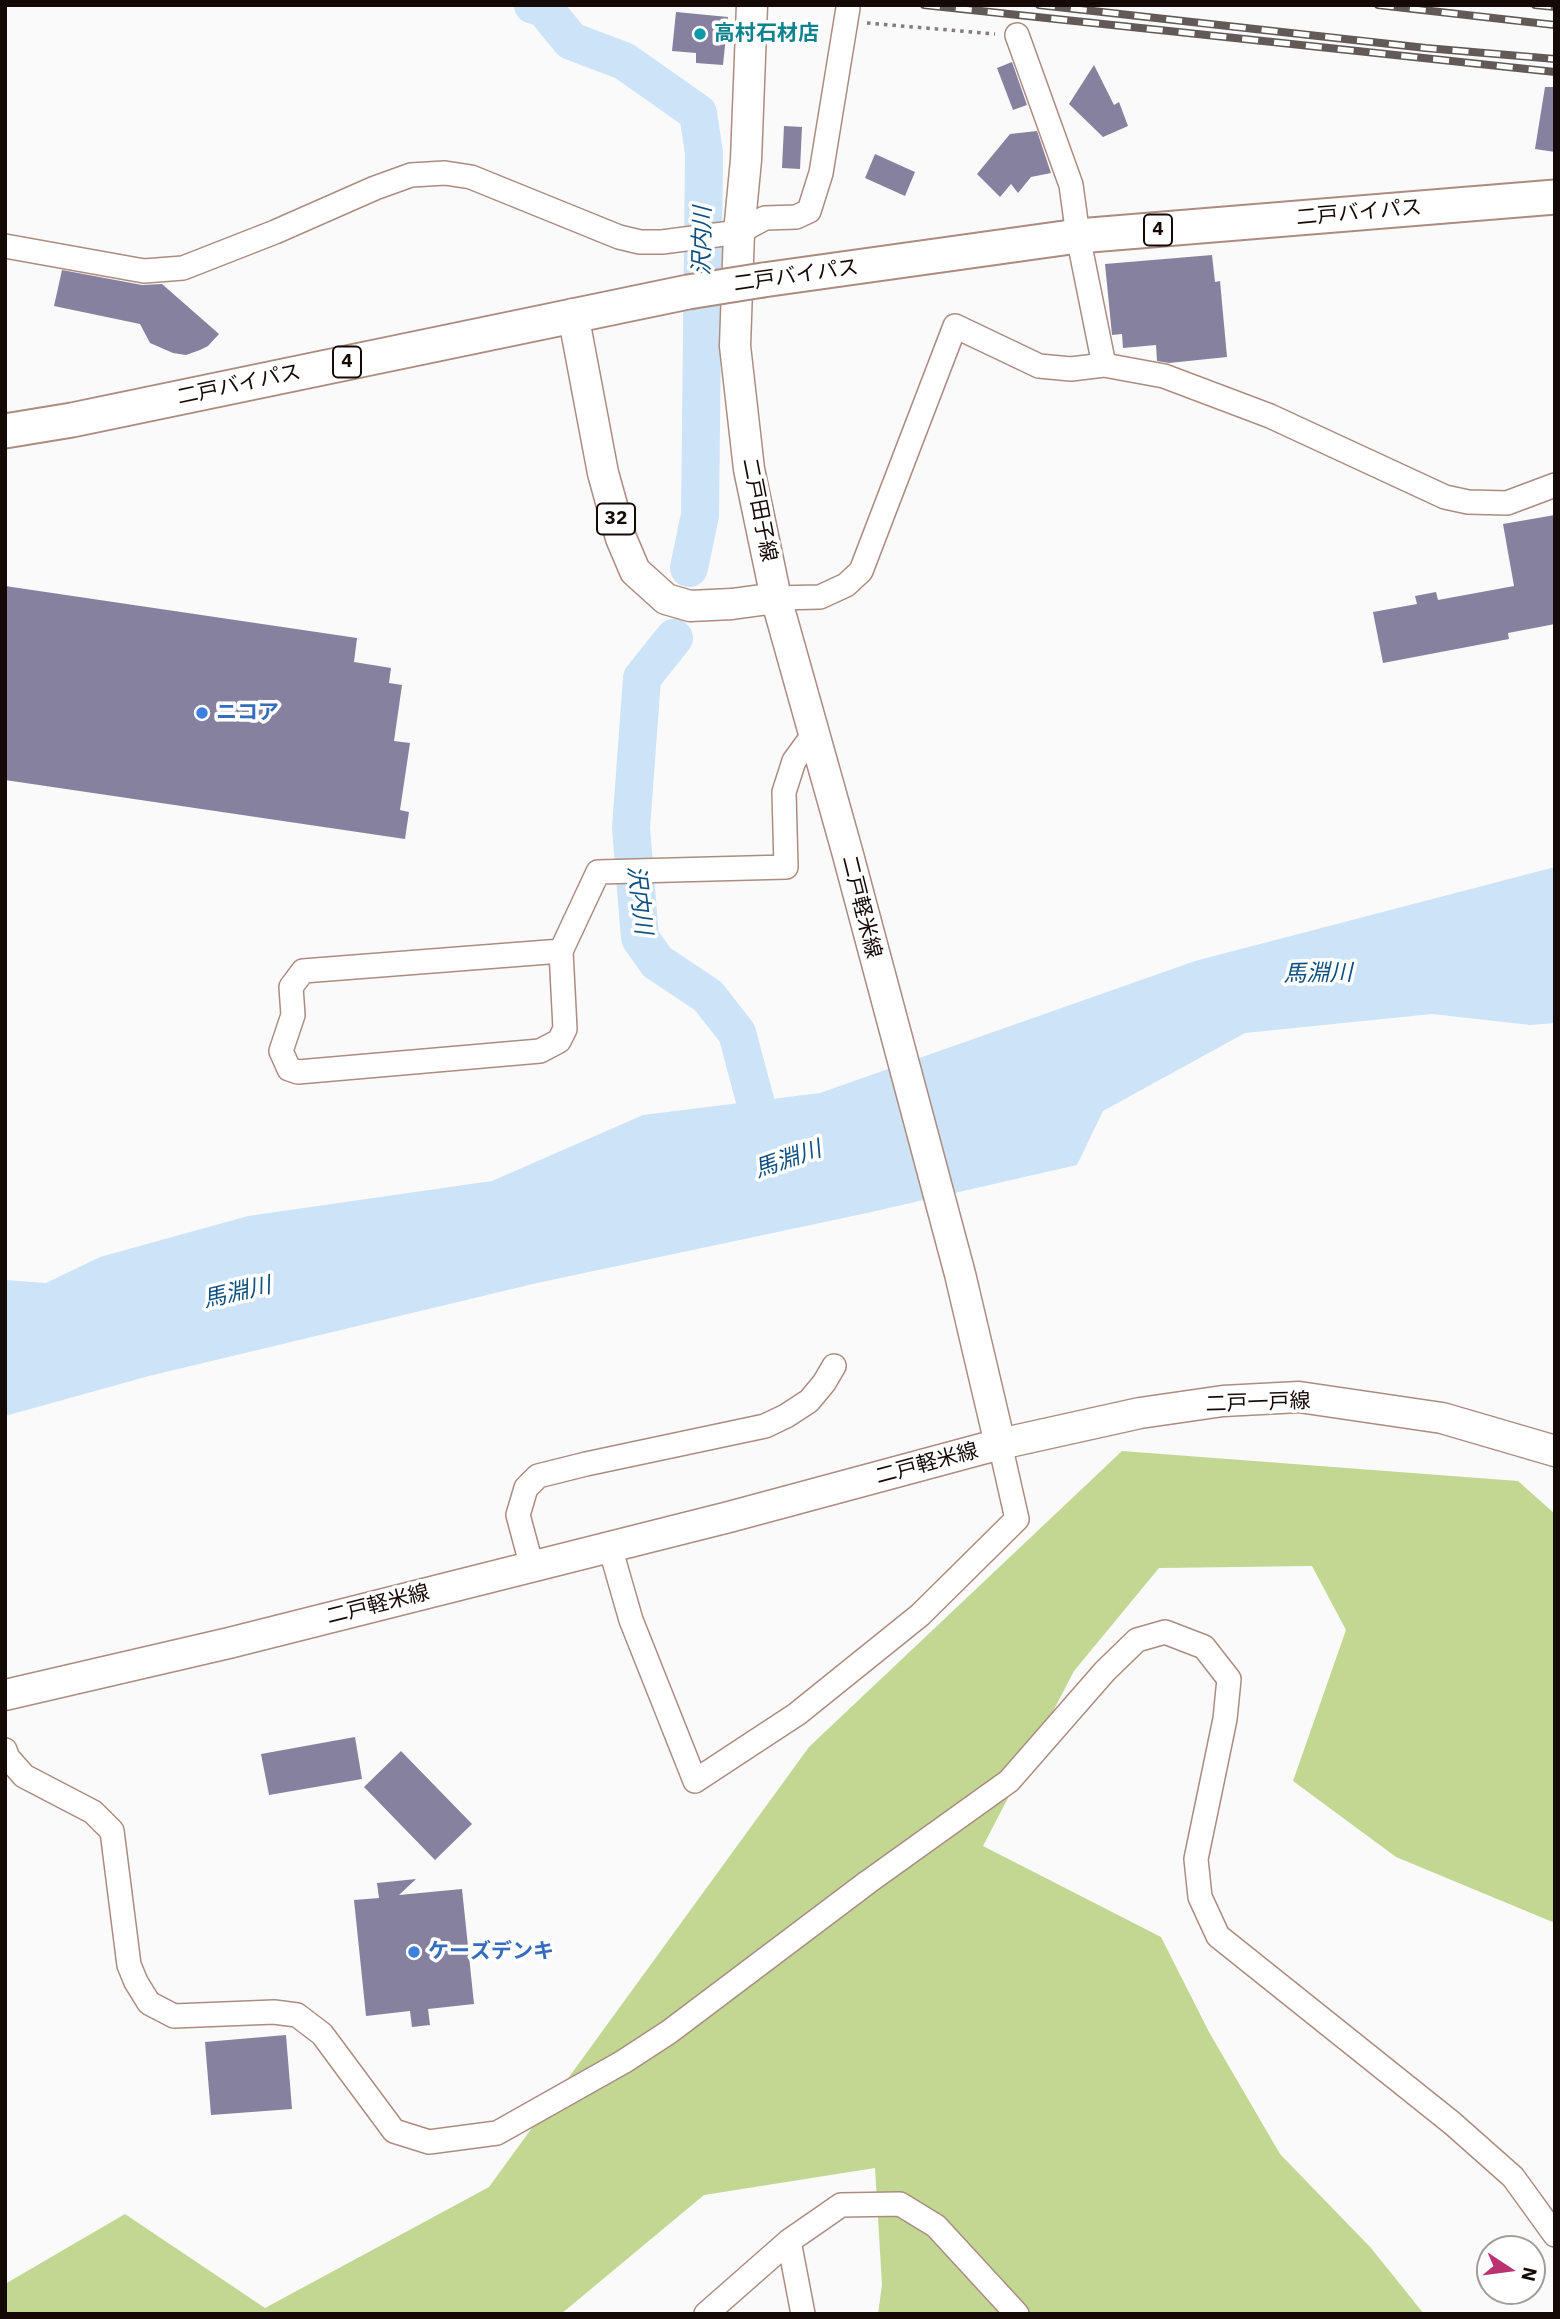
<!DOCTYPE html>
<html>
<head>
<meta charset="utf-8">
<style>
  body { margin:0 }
  #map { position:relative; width:1560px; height:2319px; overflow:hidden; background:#fafafa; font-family:"IBM Plex Sans",sans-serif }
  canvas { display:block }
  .frame { position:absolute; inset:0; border:7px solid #140905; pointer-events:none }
  .north { position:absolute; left:1476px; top:2235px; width:70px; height:70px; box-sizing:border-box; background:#fff; border:2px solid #a19d9b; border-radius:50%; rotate:103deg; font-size:19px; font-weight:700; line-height:28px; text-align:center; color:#140905 }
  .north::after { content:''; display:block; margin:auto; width:24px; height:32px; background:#ba3270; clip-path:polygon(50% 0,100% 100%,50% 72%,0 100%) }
</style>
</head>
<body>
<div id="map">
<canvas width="1560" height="2319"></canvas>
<div class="frame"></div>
<div class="north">N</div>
</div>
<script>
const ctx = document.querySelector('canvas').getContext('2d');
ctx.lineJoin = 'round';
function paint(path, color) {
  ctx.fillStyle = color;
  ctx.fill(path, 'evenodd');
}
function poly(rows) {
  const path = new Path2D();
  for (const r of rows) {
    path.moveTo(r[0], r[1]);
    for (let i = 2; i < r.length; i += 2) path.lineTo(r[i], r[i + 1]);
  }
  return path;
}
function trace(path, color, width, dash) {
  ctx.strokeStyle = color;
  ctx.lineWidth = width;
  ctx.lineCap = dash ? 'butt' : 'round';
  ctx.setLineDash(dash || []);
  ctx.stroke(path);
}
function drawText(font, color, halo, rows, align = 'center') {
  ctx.font = font + ' "IBM Plex Sans","Noto Sans JP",sans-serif';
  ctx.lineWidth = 7;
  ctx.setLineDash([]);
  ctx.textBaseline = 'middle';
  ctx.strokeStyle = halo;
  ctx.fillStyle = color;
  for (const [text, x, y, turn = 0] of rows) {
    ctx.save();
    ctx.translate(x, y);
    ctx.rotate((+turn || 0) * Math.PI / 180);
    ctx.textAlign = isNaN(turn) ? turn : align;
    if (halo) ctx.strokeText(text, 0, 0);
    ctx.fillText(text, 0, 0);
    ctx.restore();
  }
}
paint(poly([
  [1122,1451,1518,1481,1555,1514,1555,1923,1396,1857,1293,1781,1346,1630,1312,1566,1159,1568,1074,1671,983,1846,1161,1937,1209,2032,1280,2154,1371,2248,1424,2314,878,2314,882,2285,875,2168,704,2195,561,2314,5,2314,5,2284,125,2214,265,2308,489,2187,809,1747]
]), '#c1d792');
paint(poly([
  [1555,867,1555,1023,1530,1025,1432,1014,1245,1033,1103,1111,1077,1165,867,1213,537,1283,149,1376,5,1416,5,1280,46,1283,100,1257,248,1216,492,1181,643,1115,820,1093,1195,961]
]), '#cce3f8');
trace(poly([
  [533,5,544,8,571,41,624,61,698,113,704,153,700,515,689,568],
  [674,638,642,678,631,828,640,938,657,962,708,996,737,1033,769,1153]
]), '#cce3f8', 38);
paint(poly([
  [676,12,728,17,723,65,696,63,696,53,672,51],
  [1012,62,1027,105,1013,110,997,68],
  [1094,65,1114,105,1119,102,1128,126,1103,137,1069,104],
  [1545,87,1555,87,1555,152,1535,149],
  [784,126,802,127,800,169,782,168],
  [1037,131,1051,173,1031,177,1018,193,1011,184,1000,197,977,174,1010,134],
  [875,154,915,172,905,196,865,178],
  [1212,255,1215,282,1220,281,1227,357,1169,363,1157,361,1156,345,1123,348,1122,334,1112,335,1105,264],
  [62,270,142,285,162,284,219,334,208,346,200,350,186,355,173,353,150,343,140,324,54,306],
  [1555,515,1555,624,1508,633,1509,639,1383,663,1373,612,1417,604,1415,596,1436,592,1438,600,1514,586,1503,524],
  [5,586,357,638,354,662,391,668,389,683,402,685,394,741,410,743,400,810,409,812,405,839,5,780],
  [355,1737,362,1779,269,1795,261,1754],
  [401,1751,472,1824,435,1860,364,1787],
  [416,1879,399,1895,462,1889,474,2004,428,2009,430,2025,412,2027,410,2011,366,2016,354,1900,379,1898,377,1883],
  [286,2035,292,2109,211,2115,205,2042]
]), '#85819e');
const minor = poly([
  [1017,35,1071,185,1078,236,1104,365],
  [5,246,144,271,183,268,275,232,375,188,411,175,445,173,471,177,619,237,640,242,662,242,739,232,765,218,796,217,809,211,821,173,848,8],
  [776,598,820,597,846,585,861,571,955,326,1039,366,1071,369,1104,365,1164,376,1270,416,1445,497,1468,502,1507,503,1555,485],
  [561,951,565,1029,559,1041,540,1051,298,1072,289,1069,281,1051,293,1015,291,987,303,971,561,951,598,872,786,867,784,792,794,761,813,735],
  [610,1547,631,1620,695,1781,797,1714,920,1615,1017,1519,1000,1444],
  [532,1567,518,1515,526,1488,538,1476,586,1464,765,1426,786,1416,809,1401,824,1383,834,1366],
  [5,1750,8,1758,24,1776,93,1812,112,1831,129,1965,136,1982,149,2003,174,2016,274,2012,297,2015,322,2034,394,2131,429,2142,497,2133,623,2062,669,2032,868,1882,1009,1781,1105,1671,1137,1640,1165,1632,1204,1647,1229,1679,1225,1719,1196,1859,1200,1897,1218,1936,1452,2123,1513,2177,1555,2235],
  [789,2241,803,2314],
  [706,2314,789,2241,841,2205,900,2204,936,2226,1017,2314]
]);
const major = poly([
  [752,5,746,160,739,232,735,346,749,469,776,598,847,851,960,1274,1000,1444],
  [573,314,603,473,621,538,635,571,666,599,690,606,732,604,776,598],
  [5,1695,229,1643,729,1517,1000,1444,1140,1413,1223,1401,1299,1397,1442,1418,1555,1451]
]);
const highway = poly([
  [763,280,1078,236,1555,197],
  [5,431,72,420,688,292]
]);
trace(minor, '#ac8c80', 26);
trace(major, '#ac8c80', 33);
trace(highway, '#ac8c80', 37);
trace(poly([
  [867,23,995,34]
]), '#827d7b', 3.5, [3.5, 5]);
trace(minor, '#fff', 23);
trace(major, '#fff', 30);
trace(highway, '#fff', 33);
const rail = poly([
  [924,5,1555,72],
  [1039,5,1426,48,1555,59],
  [1378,5,1555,25],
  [1535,5,1555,7]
]);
trace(rail, '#615a57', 8);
trace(rail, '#fff', 5, [16]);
const highwayBridge = poly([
  [688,292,763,280]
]);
trace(highwayBridge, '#ac8c80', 37, []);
trace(highwayBridge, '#fff', 33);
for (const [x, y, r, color] of [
  [700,34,7,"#0f9aa8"],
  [202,713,7,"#3f7fe0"],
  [414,1952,7,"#3f7fe0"]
]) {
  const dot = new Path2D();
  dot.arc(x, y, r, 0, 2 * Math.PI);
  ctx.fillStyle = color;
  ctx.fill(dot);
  trace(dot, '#fff', 2.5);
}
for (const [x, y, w] of [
  [1158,230,28],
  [347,362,28],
  [616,519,38]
]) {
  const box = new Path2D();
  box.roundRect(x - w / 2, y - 15.5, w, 31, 5);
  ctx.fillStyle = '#fff';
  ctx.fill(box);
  trace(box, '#140905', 2);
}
drawText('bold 19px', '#140905', null, [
  ["4",1158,230],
  ["4",347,362],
  ["32",616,519]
]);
drawText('bold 21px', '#0d838f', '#fff', [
  ["高村石材店",714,34]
], 'left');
drawText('21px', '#140905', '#fff', [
  ["二戸バイパス",1359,213,-5],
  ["二戸バイパス",796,276,-8],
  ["二戸バイパス",239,385,-12],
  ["二戸田子線",759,510,79],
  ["二戸軽米線",861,907,76],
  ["二戸一戸線",1258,1403,-2],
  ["二戸軽米線",927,1464,-15],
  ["二戸軽米線",378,1605,-14]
]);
drawText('bold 21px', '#366cbe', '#fff', [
  ["ニコア",216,713],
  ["ケーズデンキ",428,1952]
], 'left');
drawText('italic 23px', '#0f5180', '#fff', [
  ["沢内川",703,241,-89],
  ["沢内川",639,900,83],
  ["馬淵川",1318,974,-1],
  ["馬淵川",788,1160,-19],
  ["馬淵川",237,1293,-13]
]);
</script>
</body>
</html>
